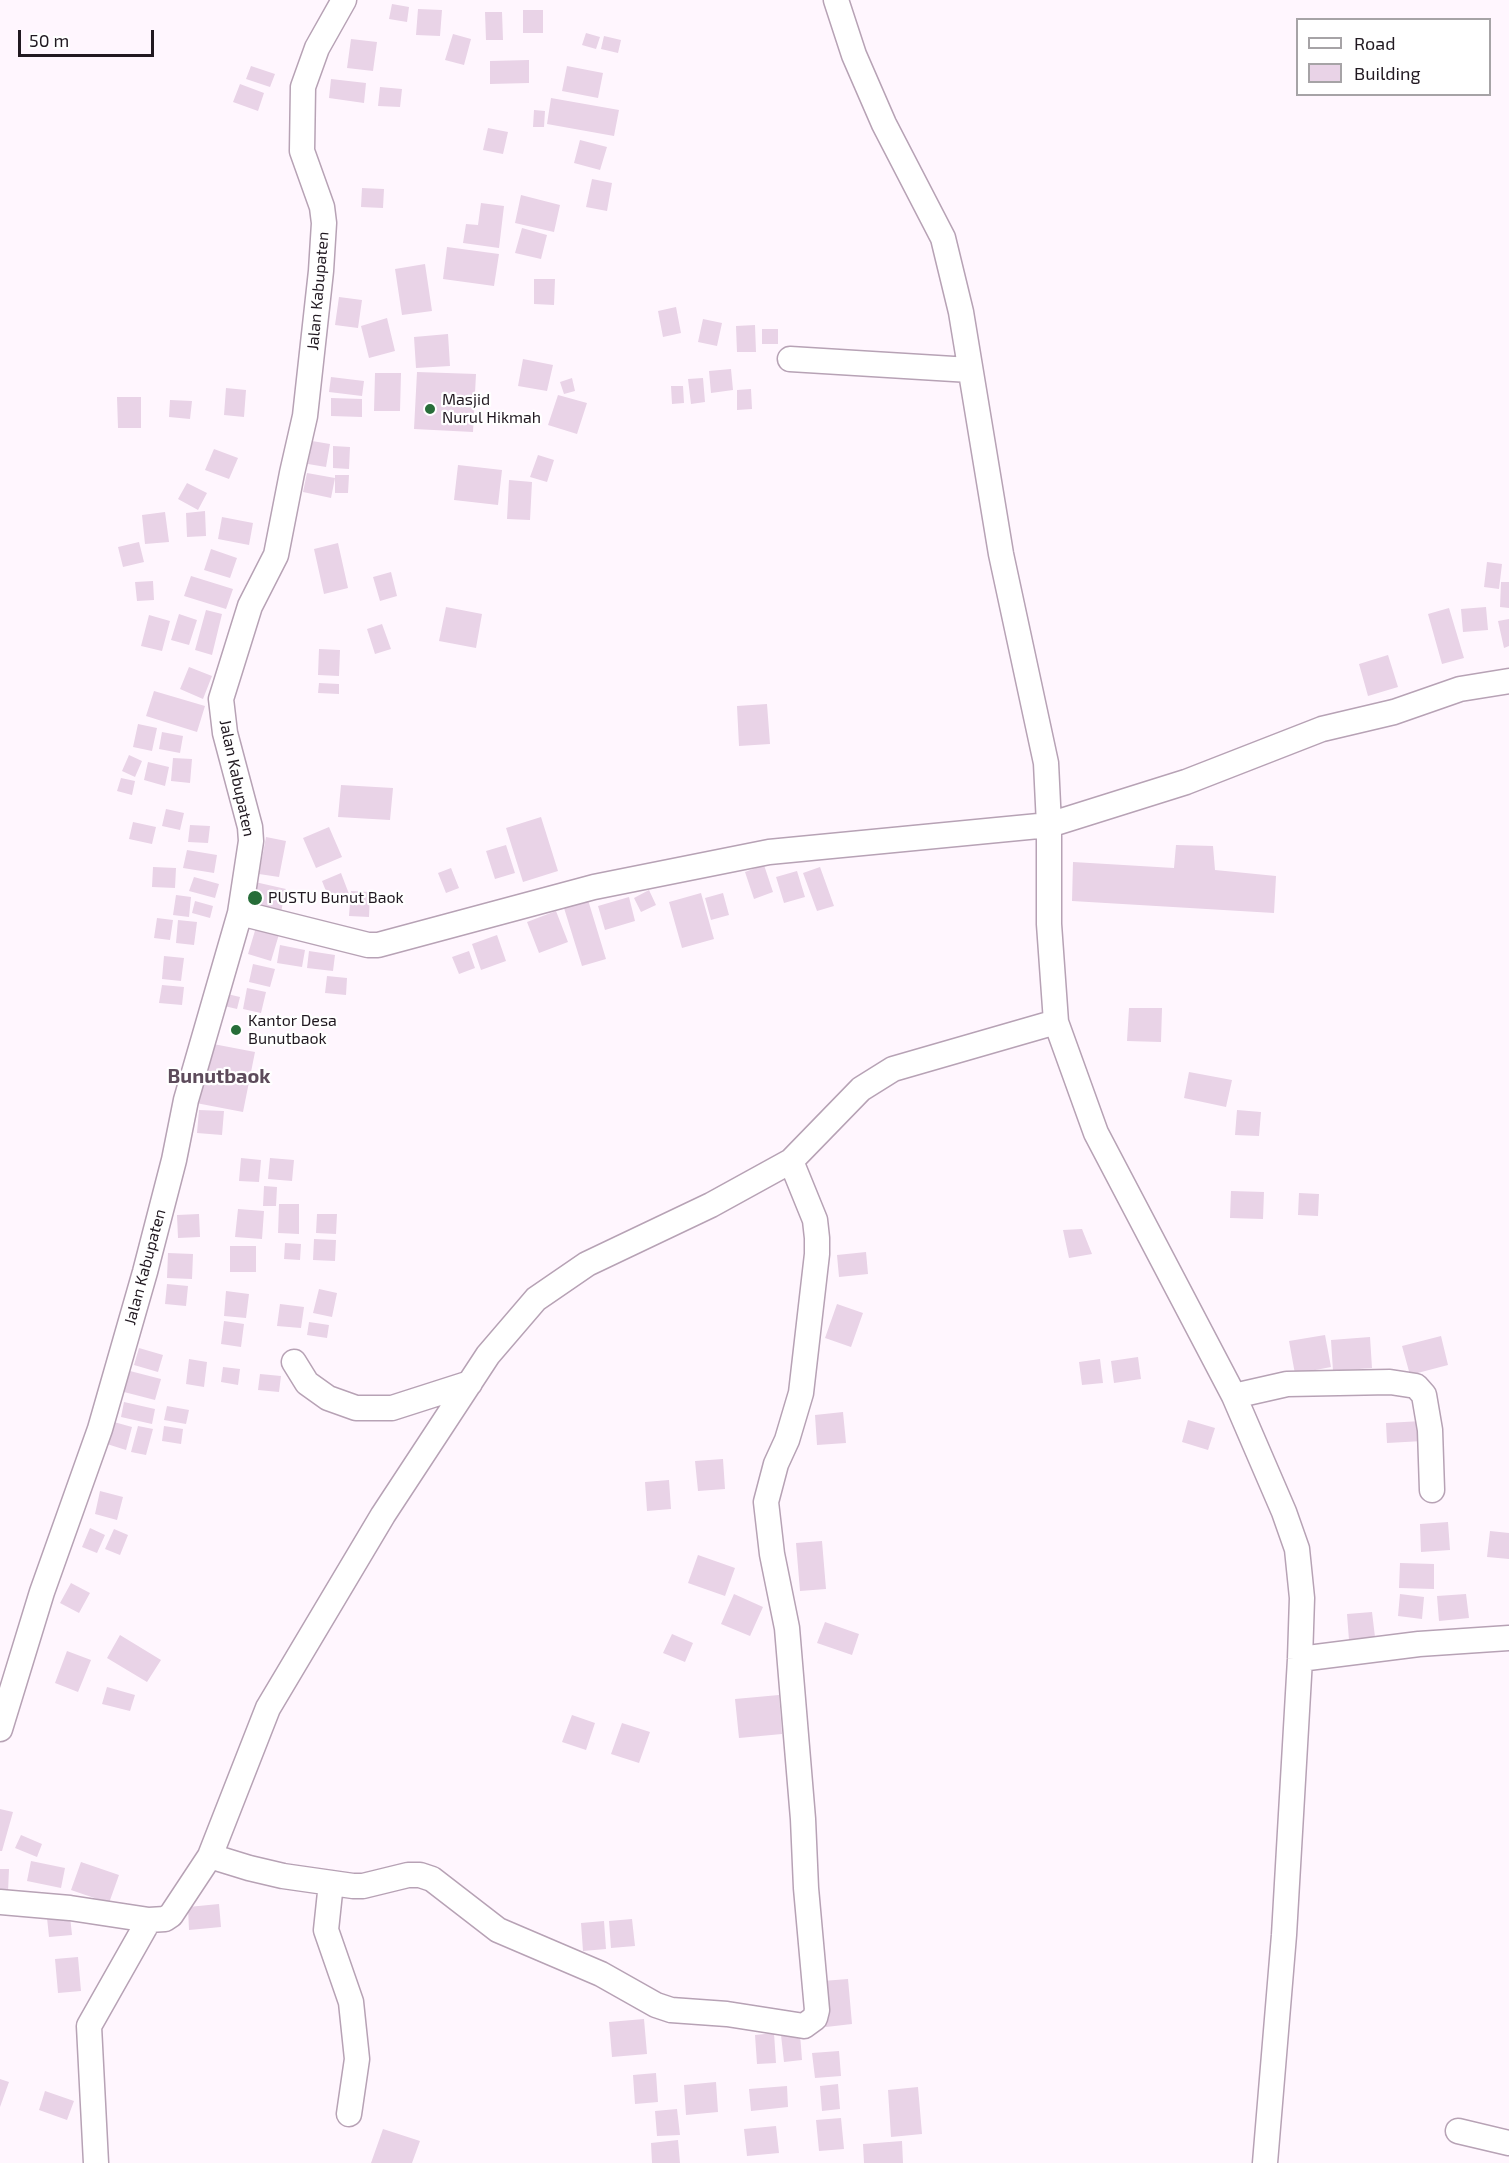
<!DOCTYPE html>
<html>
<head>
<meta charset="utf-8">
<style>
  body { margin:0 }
  #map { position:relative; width:1509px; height:2163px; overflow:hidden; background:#fff6fe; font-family:"Exo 2",sans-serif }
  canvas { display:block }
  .legend { position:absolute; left:1296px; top:18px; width:195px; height:78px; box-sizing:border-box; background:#fff; border:2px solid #a6a3a6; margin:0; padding:8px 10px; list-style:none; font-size:18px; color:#211921 }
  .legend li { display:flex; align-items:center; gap:12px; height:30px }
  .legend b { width:30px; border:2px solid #a6a3a6 }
  .scale { position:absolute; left:18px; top:30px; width:136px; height:27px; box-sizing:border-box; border:3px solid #211921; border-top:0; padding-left:8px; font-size:18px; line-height:21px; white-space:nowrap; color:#211921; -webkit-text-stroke:4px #fff; paint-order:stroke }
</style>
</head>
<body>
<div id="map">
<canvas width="1509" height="2163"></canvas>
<ul class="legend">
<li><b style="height:8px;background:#fff"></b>Road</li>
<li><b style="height:16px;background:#e9d3e7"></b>Building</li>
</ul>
<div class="scale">50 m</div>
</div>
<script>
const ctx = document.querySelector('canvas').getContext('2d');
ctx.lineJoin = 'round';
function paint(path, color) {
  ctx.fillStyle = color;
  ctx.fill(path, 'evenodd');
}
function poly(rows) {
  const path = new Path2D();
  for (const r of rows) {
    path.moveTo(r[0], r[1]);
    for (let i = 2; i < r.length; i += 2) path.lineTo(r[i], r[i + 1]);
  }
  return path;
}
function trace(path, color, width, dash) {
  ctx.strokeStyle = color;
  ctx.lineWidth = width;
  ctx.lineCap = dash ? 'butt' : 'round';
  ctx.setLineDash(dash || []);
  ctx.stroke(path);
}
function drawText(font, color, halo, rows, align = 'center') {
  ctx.font = font + ' "Exo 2",sans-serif';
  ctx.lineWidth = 4.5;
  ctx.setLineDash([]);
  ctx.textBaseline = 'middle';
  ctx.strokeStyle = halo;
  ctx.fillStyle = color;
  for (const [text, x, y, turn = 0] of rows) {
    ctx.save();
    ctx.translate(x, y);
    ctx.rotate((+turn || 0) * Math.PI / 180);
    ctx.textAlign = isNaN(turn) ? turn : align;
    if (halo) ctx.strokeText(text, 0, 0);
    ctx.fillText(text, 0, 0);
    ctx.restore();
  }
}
paint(poly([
  [392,4,409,7,407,22,389,19],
  [418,9,442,10,440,36,416,35],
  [523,10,543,10,543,33,523,33],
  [485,12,502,12,503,40,486,40],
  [586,33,600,37,596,49,582,45],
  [453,34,471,39,464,65,445,60],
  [604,36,621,40,618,53,601,49],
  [351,39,377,42,373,71,347,68],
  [529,60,529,83,490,84,490,61],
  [251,66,275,74,270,87,246,79],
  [567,66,603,73,598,98,562,91],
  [331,79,366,83,364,103,329,98],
  [240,84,264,93,258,111,233,102],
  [380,87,402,89,400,107,378,106],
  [551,98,619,110,614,136,547,124],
  [534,110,545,111,544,127,533,127],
  [488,128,508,132,503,154,483,150],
  [580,140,607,147,600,170,574,163],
  [592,179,612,183,607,211,586,207],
  [362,188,384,189,383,208,361,207],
  [521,195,560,205,554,232,515,223],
  [481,203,504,206,499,248,463,243,466,224,478,225],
  [522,228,547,235,541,259,515,253],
  [447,247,499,254,494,286,443,279],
  [425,264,432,311,402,315,395,269],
  [534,279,555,279,554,305,534,304],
  [339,297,362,300,358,328,335,325],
  [676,307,681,333,663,337,658,311],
  [387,318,395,351,369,358,361,326],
  [703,319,722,323,717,346,698,342],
  [755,325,756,352,737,352,736,326],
  [762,329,778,329,778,344,762,344],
  [448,334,450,366,416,368,414,337],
  [523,359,553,365,547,391,518,386],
  [731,369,733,390,711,393,709,371],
  [417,372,476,374,473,432,414,429],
  [375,373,401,373,400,411,374,411],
  [331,377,364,381,362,396,329,392],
  [572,378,575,391,564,394,560,382],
  [703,378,705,402,691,404,688,379],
  [671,386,683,386,684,403,672,404],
  [226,388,246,390,244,417,224,415],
  [751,389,752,409,737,410,737,390],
  [558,395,587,403,577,434,548,425],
  [117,397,141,397,141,428,118,428],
  [331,398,362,399,362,417,331,416],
  [170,400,192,401,190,419,169,417],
  [312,441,330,444,326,467,308,464],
  [333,446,350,447,349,469,333,468],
  [214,449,238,458,229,479,205,470],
  [538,455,554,460,547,482,530,477],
  [458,465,502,470,498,505,454,500],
  [307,473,335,478,331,498,303,492],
  [335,475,349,475,348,493,335,493],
  [509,480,532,482,530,520,507,519],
  [187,483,207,493,198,510,178,499],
  [205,511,206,536,187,537,186,513],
  [165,512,169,542,145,544,142,515],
  [222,517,253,523,249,545,218,539],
  [139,542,144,562,123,567,118,547],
  [338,543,348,588,324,594,314,549],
  [211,549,237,558,230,578,204,570],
  [1487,562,1502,564,1499,589,1484,587],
  [391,572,397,596,380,601,373,577],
  [191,576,233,589,226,609,184,596],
  [153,581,154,600,137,601,135,582],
  [1501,582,1509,582,1509,608,1500,607],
  [446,607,482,614,476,648,439,641],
  [1486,607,1488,630,1463,632,1461,609],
  [1449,608,1464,658,1442,664,1428,614],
  [206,610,222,614,212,655,195,650],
  [179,614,197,620,189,645,171,640],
  [149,615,170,621,162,651,141,646],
  [1509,619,1509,646,1504,648,1498,621],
  [382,624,391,649,375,654,367,629],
  [319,649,340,650,339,676,318,675],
  [1388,655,1398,687,1368,696,1359,664],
  [189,667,212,676,203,699,180,689],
  [319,683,339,684,339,694,318,693],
  [154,691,205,706,197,732,146,716],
  [767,704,770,744,739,746,737,706],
  [138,724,157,728,152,751,133,747],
  [162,732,183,736,180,753,159,749],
  [129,755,142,761,135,777,122,771],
  [173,758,192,759,190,783,171,781],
  [148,762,169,767,165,786,144,780],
  [121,778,135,781,132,795,117,791],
  [341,785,393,788,390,820,338,817],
  [166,809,184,813,180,830,162,826],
  [541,817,558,871,523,882,506,828],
  [133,822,156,827,152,844,129,839],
  [190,825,210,826,208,843,188,842],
  [329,827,342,857,316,868,303,838],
  [266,837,286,841,279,877,259,874],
  [506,845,515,873,495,879,486,851],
  [1176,845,1213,846,1215,870,1276,876,1274,913,1072,901,1073,862,1174,868],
  [187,850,217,855,214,873,183,868],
  [764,865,773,892,754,899,745,872],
  [153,867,176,868,175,888,152,887],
  [820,867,834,906,817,911,803,873],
  [451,868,459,888,446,893,438,873],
  [797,871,805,897,784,903,776,877],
  [341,873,349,894,330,901,322,881],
  [194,877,219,884,215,898,189,891],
  [255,882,286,889,281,912,250,906],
  [649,890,656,905,641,912,634,898],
  [351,891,370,892,369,917,349,916],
  [701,893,714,939,682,948,669,902],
  [723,893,729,915,711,920,705,898],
  [176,895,191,897,189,917,173,915],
  [629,897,635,921,605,930,598,906],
  [588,900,606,959,582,966,564,908],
  [195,901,213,906,210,918,192,913],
  [556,911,568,942,539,953,527,922],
  [157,918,173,920,170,940,154,938],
  [178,920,197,922,194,945,176,943],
  [257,924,280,931,271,961,248,954],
  [497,935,506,961,481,970,472,944],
  [280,945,305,950,302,967,277,963],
  [309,951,335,955,333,971,307,968],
  [469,951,475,968,459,974,452,957],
  [164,956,184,958,181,981,162,979],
  [253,964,275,969,270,987,249,982],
  [327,976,347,978,346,995,325,993],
  [162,985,184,987,182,1005,159,1003],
  [247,988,266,992,261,1013,243,1009],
  [223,993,240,997,237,1009,220,1005],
  [1129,1008,1162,1008,1161,1042,1127,1041],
  [208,1043,255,1052,243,1112,196,1103],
  [1189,1072,1232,1080,1226,1107,1184,1098],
  [199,1110,224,1111,222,1135,197,1133],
  [1237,1110,1261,1112,1259,1136,1235,1135],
  [241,1158,261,1160,259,1182,239,1181],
  [270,1158,294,1160,292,1181,268,1179],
  [264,1186,277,1187,276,1206,263,1206],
  [1231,1191,1264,1192,1263,1219,1230,1218],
  [1299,1193,1319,1194,1318,1216,1298,1215],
  [279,1204,299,1204,299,1234,278,1233],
  [238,1209,264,1211,262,1239,235,1237],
  [199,1214,200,1237,178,1238,177,1215],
  [317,1214,337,1214,336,1234,316,1233],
  [1082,1229,1092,1254,1069,1258,1063,1230],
  [314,1239,336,1240,335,1261,313,1260],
  [285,1243,301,1244,300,1260,284,1259],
  [230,1246,256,1246,256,1272,230,1272],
  [866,1252,868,1274,839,1277,837,1255],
  [168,1253,193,1254,192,1279,167,1278],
  [167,1284,188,1286,186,1306,165,1304],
  [319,1289,337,1293,332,1317,313,1313],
  [226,1291,249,1294,246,1318,224,1316],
  [280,1304,304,1307,301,1328,277,1326],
  [837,1304,863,1313,851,1347,825,1338],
  [224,1321,244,1324,241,1347,221,1344],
  [309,1322,329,1325,327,1338,307,1335],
  [1325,1335,1331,1367,1295,1374,1289,1341],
  [1441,1336,1448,1365,1410,1375,1402,1346],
  [1370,1337,1372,1368,1333,1371,1331,1340],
  [139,1348,163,1355,158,1372,134,1365],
  [1138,1357,1141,1379,1114,1383,1111,1361],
  [189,1359,207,1362,204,1387,186,1384],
  [1100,1359,1103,1383,1082,1385,1079,1362],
  [223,1367,240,1369,238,1385,221,1382],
  [130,1371,161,1379,155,1400,124,1392],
  [260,1374,281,1376,279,1392,258,1390],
  [124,1402,155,1409,152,1424,121,1417],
  [167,1406,189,1410,186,1424,164,1420],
  [843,1412,846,1443,817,1445,815,1415],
  [1188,1420,1215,1428,1208,1450,1182,1442],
  [1422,1421,1423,1441,1387,1443,1386,1423],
  [114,1422,132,1427,126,1450,107,1444],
  [138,1426,153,1429,146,1455,131,1452],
  [164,1426,183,1429,181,1444,162,1441],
  [723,1459,725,1489,698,1491,695,1461],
  [669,1480,671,1509,647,1511,645,1482],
  [100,1491,123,1497,117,1520,95,1514],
  [1448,1522,1450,1550,1421,1552,1420,1524],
  [90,1528,105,1535,97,1553,82,1547],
  [114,1529,128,1535,120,1555,105,1549],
  [1490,1531,1509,1533,1509,1559,1487,1557],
  [822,1541,826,1589,800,1591,796,1543],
  [698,1555,735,1568,725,1596,688,1583],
  [1400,1563,1434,1564,1434,1589,1399,1588],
  [71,1583,90,1593,79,1613,60,1603],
  [734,1594,763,1607,750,1636,721,1624],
  [1400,1594,1424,1597,1422,1619,1398,1616],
  [1466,1594,1469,1618,1439,1621,1437,1596],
  [1372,1612,1375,1637,1349,1640,1347,1614],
  [825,1622,859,1634,852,1655,817,1643],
  [672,1634,693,1643,685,1662,663,1653],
  [120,1635,161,1660,147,1682,107,1658],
  [67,1651,91,1660,78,1692,55,1683],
  [107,1687,135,1695,130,1711,102,1704],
  [779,1695,782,1734,739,1738,735,1699],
  [572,1715,595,1723,586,1750,562,1742],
  [622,1723,650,1732,639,1763,611,1754],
  [0,1809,13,1812,2,1851,0,1851],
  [21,1835,42,1844,37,1857,15,1848],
  [31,1861,65,1868,61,1888,27,1881],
  [81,1862,119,1875,109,1903,71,1890],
  [0,1869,9,1869,8,1892,0,1892],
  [219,1904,221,1927,189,1930,188,1907],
  [70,1916,72,1935,49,1937,47,1918],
  [632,1919,635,1946,611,1948,609,1921],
  [604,1921,606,1949,583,1951,581,1923],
  [78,1957,81,1991,58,1993,55,1959],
  [848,1979,852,2024,826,2027,823,1981],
  [644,2019,647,2054,612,2057,609,2022],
  [774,2033,776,2063,757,2064,755,2035],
  [800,2034,802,2060,784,2062,781,2035],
  [839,2051,841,2076,815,2078,812,2053],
  [656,2073,658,2102,635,2104,633,2075],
  [0,2079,9,2082,0,2107],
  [716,2082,718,2112,686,2115,684,2085],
  [838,2084,840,2109,822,2111,820,2086],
  [787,2086,788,2107,751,2111,749,2089],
  [918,2087,922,2134,891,2137,888,2090],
  [45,2091,74,2101,67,2120,39,2110],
  [677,2109,680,2135,657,2136,655,2111],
  [841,2118,844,2149,819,2151,816,2120],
  [776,2126,779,2153,747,2156,744,2129],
  [383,2129,420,2141,412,2163,371,2163],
  [678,2140,680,2163,652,2163,651,2143],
  [902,2141,903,2163,864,2163,863,2144]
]), '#e9d3e7');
const minor = poly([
  [836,0,854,55,884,124,943,238,961,312,1001,554,1046,763,1049,825,1049,924,1056,1022,1096,1133,1234,1396,1284,1512,1297,1549,1302,1598,1300,1659,1284,1935,1265,2163],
  [790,359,970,370],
  [240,913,368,945,378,945,594,887,769,852,1049,825,1186,782,1322,729,1394,712,1460,689,1509,681],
  [294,1362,307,1383,328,1398,356,1408,392,1408,470,1383],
  [1234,1396,1287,1384,1390,1382,1416,1386,1424,1395,1430,1430,1432,1490],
  [1300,1659,1419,1644,1509,1638],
  [0,1729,42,1592,100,1429,145,1272,174,1160,186,1100,240,913,251,841,250,827,225,733,221,699,250,606,276,555,292,473,305,416,321,271,324,223,322,207,302,151,303,87,317,48,344,0],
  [210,1856,249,1868,283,1876,353,1886,363,1886,408,1875,420,1875,432,1879,498,1930,601,1974,656,2005,671,2010,727,2014,804,2026,815,2018,817,2010,806,1888,803,1819,787,1628,772,1554,766,1502,776,1464,787,1440,801,1393,817,1254,817,1238,815,1220,791,1161],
  [331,1883,326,1930,351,2002,357,2059,349,2114],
  [0,1902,70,1908,149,1920,165,1919,171,1915,210,1856,268,1708,383,1515,488,1355,536,1299,587,1264,711,1205,791,1161,861,1089,893,1069,1056,1022],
  [1458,2131,1509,2143],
  [96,2163,89,2026,149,1920]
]);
trace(minor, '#b7a2b5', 27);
trace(minor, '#fff', 24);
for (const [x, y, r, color] of [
  [430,409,6,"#276d39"],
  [255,898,8,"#276d39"],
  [236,1030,6,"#276d39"]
]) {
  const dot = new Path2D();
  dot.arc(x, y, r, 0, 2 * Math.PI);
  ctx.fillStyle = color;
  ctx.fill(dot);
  trace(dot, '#fff', 2);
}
drawText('16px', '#211921', '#fff', [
  ["Jalan Kabupaten",318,291,-85],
  ["Jalan Kabupaten",237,778,78],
  ["Jalan Kabupaten",145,1267,-75]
]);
drawText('16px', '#211921', '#fff', [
  ["Masjid",442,400],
  ["Nurul Hikmah",442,418],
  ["PUSTU Bunut Baok",268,898],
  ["Kantor Desa",248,1021],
  ["Bunutbaok",248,1039]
], 'left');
drawText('bold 20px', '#5d4b5b', '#fff', [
  ["Bunutbaok",219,1076]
]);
</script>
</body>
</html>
